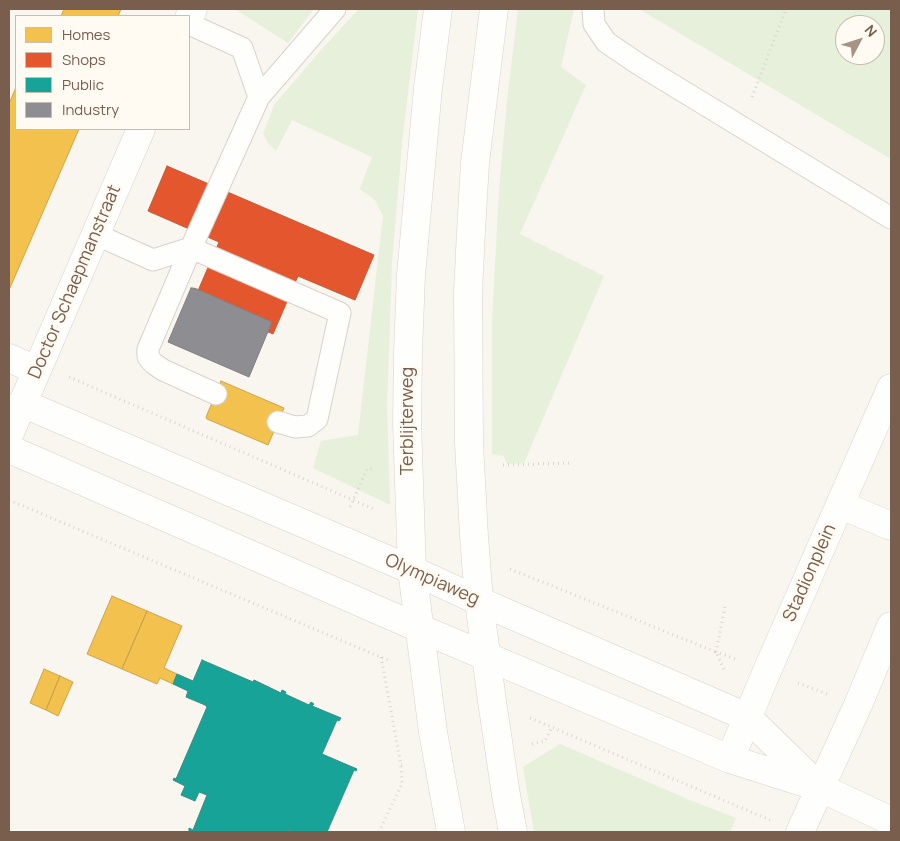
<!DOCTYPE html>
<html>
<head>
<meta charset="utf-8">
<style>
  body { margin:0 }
  #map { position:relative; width:900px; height:841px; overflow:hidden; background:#f9f5ef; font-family:Manrope,sans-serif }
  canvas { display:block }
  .frame { position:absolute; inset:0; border:10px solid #795e4d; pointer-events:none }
  .legend { position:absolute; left:15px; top:15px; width:175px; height:115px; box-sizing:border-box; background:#fffaf2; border:1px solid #c9bcb0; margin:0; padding:6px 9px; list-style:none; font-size:15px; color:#795e4d }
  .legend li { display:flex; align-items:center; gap:10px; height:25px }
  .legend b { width:25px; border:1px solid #c9bcb0 }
  .north { position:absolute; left:835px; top:15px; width:50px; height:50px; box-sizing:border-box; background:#fffaf2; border:1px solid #c9bcb0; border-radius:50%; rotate:50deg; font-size:14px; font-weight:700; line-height:20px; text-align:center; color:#795e4d }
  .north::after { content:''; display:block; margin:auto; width:18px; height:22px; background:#a69386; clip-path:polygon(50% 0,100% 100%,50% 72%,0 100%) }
</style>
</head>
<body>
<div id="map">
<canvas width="900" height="841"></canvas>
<div class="frame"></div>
<ul class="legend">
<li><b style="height:14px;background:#f2c14e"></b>Homes</li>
<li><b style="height:14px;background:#e4572e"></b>Shops</li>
<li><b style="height:14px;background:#17a398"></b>Public</li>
<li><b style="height:14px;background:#8d8d92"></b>Industry</li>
</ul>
<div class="north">N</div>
</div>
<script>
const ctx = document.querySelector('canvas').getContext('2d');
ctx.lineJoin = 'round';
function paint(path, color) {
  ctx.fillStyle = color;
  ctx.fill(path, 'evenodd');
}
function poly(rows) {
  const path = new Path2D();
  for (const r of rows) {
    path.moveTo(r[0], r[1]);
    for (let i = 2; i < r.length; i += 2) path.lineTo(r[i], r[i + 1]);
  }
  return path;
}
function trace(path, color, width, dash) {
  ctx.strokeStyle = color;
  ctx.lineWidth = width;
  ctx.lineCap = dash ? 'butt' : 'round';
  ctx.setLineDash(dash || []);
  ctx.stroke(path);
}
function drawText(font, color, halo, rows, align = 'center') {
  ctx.font = font + ' Manrope,sans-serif';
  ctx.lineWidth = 5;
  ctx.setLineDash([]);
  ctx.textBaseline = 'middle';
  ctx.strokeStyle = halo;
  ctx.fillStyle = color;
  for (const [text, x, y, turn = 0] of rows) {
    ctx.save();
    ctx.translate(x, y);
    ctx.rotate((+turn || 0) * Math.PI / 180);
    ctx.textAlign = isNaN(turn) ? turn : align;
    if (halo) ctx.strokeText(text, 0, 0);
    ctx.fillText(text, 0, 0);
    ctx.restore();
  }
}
paint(poly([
  [235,9,314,9,288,43],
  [359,9,418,9,402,143,392,263,387,404,390,505,313,468,321,441,358,435,383,216,375,200,360,189,372,157,292,120,276,151,268,143,263,134,274,105,323,48],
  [518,9,574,9,561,67,586,85,520,234,604,276,524,463,507,464,504,456,492,454,492,322,499,190,507,101],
  [639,9,891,9,891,159],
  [845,25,875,25,875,55,845,55],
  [560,744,692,801,736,818,730,832,534,832,523,767]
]), '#e6f0da');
const homes = poly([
  [64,9,121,9,118,16,61,16,64,9],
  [16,87,16,129,79,129,9,290,9,104,16,87],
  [221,381,284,408,268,445,207,419,206,417,221,381],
  [112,596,147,611,122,669,87,654,112,596],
  [147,611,182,626,164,668,177,674,173,684,160,678,157,684,122,669,147,611],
  [44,669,60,676,46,710,30,703,44,669],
  [60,676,73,682,58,716,46,710,60,676]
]);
paint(homes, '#f2c14e');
trace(homes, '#cea34e', 1);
const shops = poly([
  [167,166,374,255,355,300,298,276,273,334,194,300,219,242,148,211,167,166]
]);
paint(shops, '#e4572e');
trace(shops, '#c45937', 1);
const public = poly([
  [202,660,253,682,254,680,281,693,282,690,286,692,285,694,309,705,311,702,314,704,312,706,341,718,339,721,337,720,322,754,357,769,356,771,354,770,327,832,293,832,289,830,288,832,193,832,189,831,189,828,193,830,207,795,199,792,195,801,181,795,185,786,173,780,174,778,176,779,207,707,205,705,186,697,188,691,173,684,177,674,193,681,202,660]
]);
paint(public, '#17a398');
trace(public, '#348e82', 1);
const industry = poly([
  [191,288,193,288,197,289,272,322,249,377,168,342,191,288]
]);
paint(industry, '#8d8d92');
trace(industry, '#877f7d', 1);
const lane = poly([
  [593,9,594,24,606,42,640,65,891,218],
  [189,24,242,48,259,97],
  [95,234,153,260,191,248,259,97,335,9],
  [216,394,163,370,153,363,148,357,148,349,191,248,340,313,317,419,308,426,295,427,278,422]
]);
const street = poly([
  [189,18,193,9],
  [9,358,36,370],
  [22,403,412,570,479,601,747,717,816,784],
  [9,435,141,129],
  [9,449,419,628,730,759,821,788,891,821],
  [841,505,891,526],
  [730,759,767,671,891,388],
  [800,832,858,705,891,626]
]);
const secondary = poly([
  [438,9,428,88,411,275,408,352,407,423,412,570,433,732,451,832],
  [494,9,475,163,471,231,468,293,469,443,474,536,479,601,492,701,506,795,513,832]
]);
trace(lane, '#d8d2cd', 23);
trace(street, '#d8d2cd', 29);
trace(secondary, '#d9d2cb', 29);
trace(poly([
  [752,97,786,9],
  [69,377,376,510],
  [503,465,573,463],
  [9,500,390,661],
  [350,507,367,469,374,469],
  [510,569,716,652,724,669],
  [725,607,716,652,736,659],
  [381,657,401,765,404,764],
  [798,683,827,694],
  [530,718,770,820],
  [532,744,545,741,552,727],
  [379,832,402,784,401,765]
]), '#dbd5d0', 3, [1, 4]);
trace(lane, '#fefefd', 21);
trace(street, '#fefefd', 28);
trace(secondary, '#fefefd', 28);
drawText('18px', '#795e4d', '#fffaf2', [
  ["Doctor Schaepmanstraat",75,282,-67],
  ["Terblijterweg",408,421,-90],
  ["Stadionplein",810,573,-66],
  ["Olympiaweg",432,580,24]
]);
</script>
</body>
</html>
